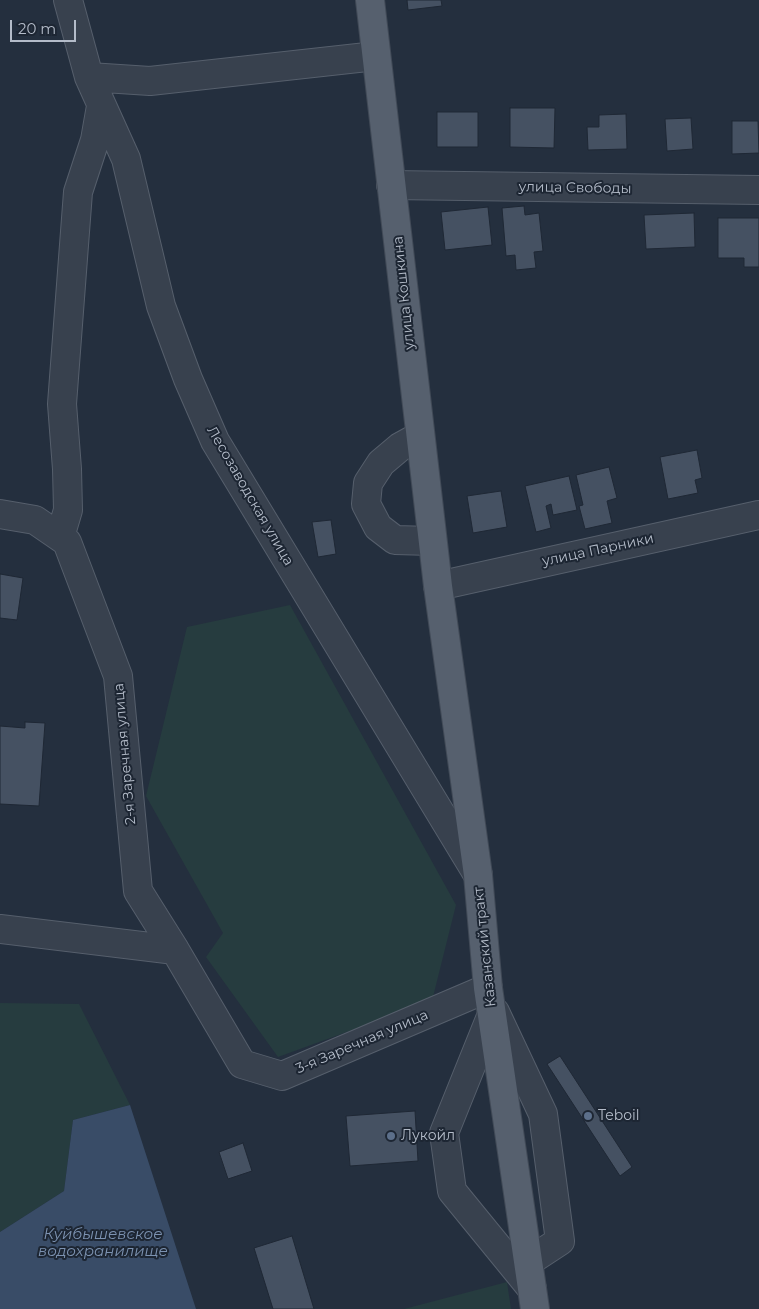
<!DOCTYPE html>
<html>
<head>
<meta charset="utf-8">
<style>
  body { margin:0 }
  #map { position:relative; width:759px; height:1309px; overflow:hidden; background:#242f3e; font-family:Montserrat,sans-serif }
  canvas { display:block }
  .scale { position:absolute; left:10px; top:20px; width:66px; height:22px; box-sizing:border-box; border:2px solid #b4bcc9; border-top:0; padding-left:6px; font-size:15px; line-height:18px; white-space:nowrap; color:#b4bcc9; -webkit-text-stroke:4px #1d2633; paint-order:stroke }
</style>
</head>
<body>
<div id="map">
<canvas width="759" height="1309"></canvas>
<div class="scale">20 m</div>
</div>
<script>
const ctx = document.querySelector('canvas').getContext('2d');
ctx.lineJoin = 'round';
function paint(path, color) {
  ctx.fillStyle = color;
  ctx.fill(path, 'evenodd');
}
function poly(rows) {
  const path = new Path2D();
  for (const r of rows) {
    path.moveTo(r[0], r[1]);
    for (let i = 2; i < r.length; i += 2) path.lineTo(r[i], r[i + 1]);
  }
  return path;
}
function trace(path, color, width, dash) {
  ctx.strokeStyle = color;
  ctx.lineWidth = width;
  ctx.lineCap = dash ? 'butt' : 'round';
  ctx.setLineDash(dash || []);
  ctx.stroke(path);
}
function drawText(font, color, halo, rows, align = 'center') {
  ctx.font = font + ' Montserrat,sans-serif';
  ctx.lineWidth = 4;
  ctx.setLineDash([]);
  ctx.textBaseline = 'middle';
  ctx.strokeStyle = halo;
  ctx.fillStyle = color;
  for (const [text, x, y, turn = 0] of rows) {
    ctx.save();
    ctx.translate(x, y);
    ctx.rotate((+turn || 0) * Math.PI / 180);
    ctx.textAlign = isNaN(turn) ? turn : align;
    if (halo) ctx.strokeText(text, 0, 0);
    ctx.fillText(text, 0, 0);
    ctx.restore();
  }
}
paint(poly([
  [290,605,456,905,432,1001,278,1057,206,957,223,933,146,796,187,627],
  [0,1003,79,1004,130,1105,73,1120,64,1191,0,1232],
  [507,1282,511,1309,404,1309]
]), '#263c3f');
paint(poly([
  [130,1105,196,1309,0,1309,0,1232,64,1191,73,1120]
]), '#394c67');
const building = poly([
  [407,0,441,0,442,6,408,10,407,0],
  [510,108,555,108,554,148,510,147,510,108],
  [437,112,478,112,478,147,437,147,437,112],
  [626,114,627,149,588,150,587,127,599,127,599,115,626,114],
  [691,118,693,149,667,151,665,119,691,118],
  [732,121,758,121,759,153,732,154,732,121],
  [524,206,525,215,539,213,543,251,534,252,536,268,516,270,515,255,506,256,502,208,524,206],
  [488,207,492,245,445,250,441,212,488,207],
  [694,213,695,247,646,249,644,215,694,213],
  [718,218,759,218,759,267,744,267,744,258,718,258,718,218],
  [697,450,702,478,695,480,698,493,668,499,660,457,697,450],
  [609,467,617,498,607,501,612,523,585,529,579,506,583,505,576,475,609,467],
  [569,476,577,510,553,515,551,504,546,506,551,528,536,532,525,486,569,476],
  [501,491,507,527,473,533,467,496,501,491],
  [331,520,336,554,318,557,312,522,331,520],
  [0,574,23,578,17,620,0,618,0,574],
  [25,722,45,723,39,806,0,804,0,726,25,728,25,722],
  [560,1056,632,1167,620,1176,547,1064,560,1056],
  [415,1111,418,1161,350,1166,346,1116,415,1111],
  [243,1143,252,1171,228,1179,219,1152,243,1143],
  [292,1236,314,1309,273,1309,254,1248,292,1236]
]);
paint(building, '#455162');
trace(building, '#1f2835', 1);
const minor = poly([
  [68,0,89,77,126,159,161,306,188,379,215,441,478,875],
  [89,77,150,81,376,56],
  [391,185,759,190],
  [420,436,400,447,381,463,368,483,366,504,378,527,395,540,432,541],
  [0,514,35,520,67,542,118,676,138,891,175,950],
  [60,537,68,510,67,469,62,404,78,192,95,140,101,106],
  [438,586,759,515],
  [0,929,175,950,242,1064,282,1076,488,988],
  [495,1012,543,1114,560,1241,528,1262],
  [492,1014,444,1133,452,1191,532,1289]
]);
const major = poly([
  [370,0,438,586,478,875,488,988,535,1309]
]);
trace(minor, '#565f6c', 30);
trace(major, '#414a57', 30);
trace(minor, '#38414e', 28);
trace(major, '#56606e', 28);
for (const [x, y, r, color] of [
  [588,1116,5,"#5c6f8a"],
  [391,1136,5,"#5c6f8a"]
]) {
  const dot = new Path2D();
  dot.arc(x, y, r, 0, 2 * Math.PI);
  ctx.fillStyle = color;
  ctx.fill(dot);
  trace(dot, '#1d2633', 2);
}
drawText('14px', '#b4bcc9', '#1d2633', [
  ["улица Свободы",575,188,1],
  ["улица Кошкина",404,293,-96],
  ["Лесозаводская улица",250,496,60],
  ["улица Парники",598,550,-12],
  ["2-я Заречная улица",125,754,-95],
  ["Казанский тракт",485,947,-96],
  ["3-я Заречная улица",362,1042,-23]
]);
drawText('14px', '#b4bcc9', '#1d2633', [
  ["Teboil",598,1116],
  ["Лукойл",401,1136]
], 'left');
drawText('italic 15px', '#7c92b1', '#1d2633', [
  ["Куйбышевское",103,1235],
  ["водохранилище",103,1252]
]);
</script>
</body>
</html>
